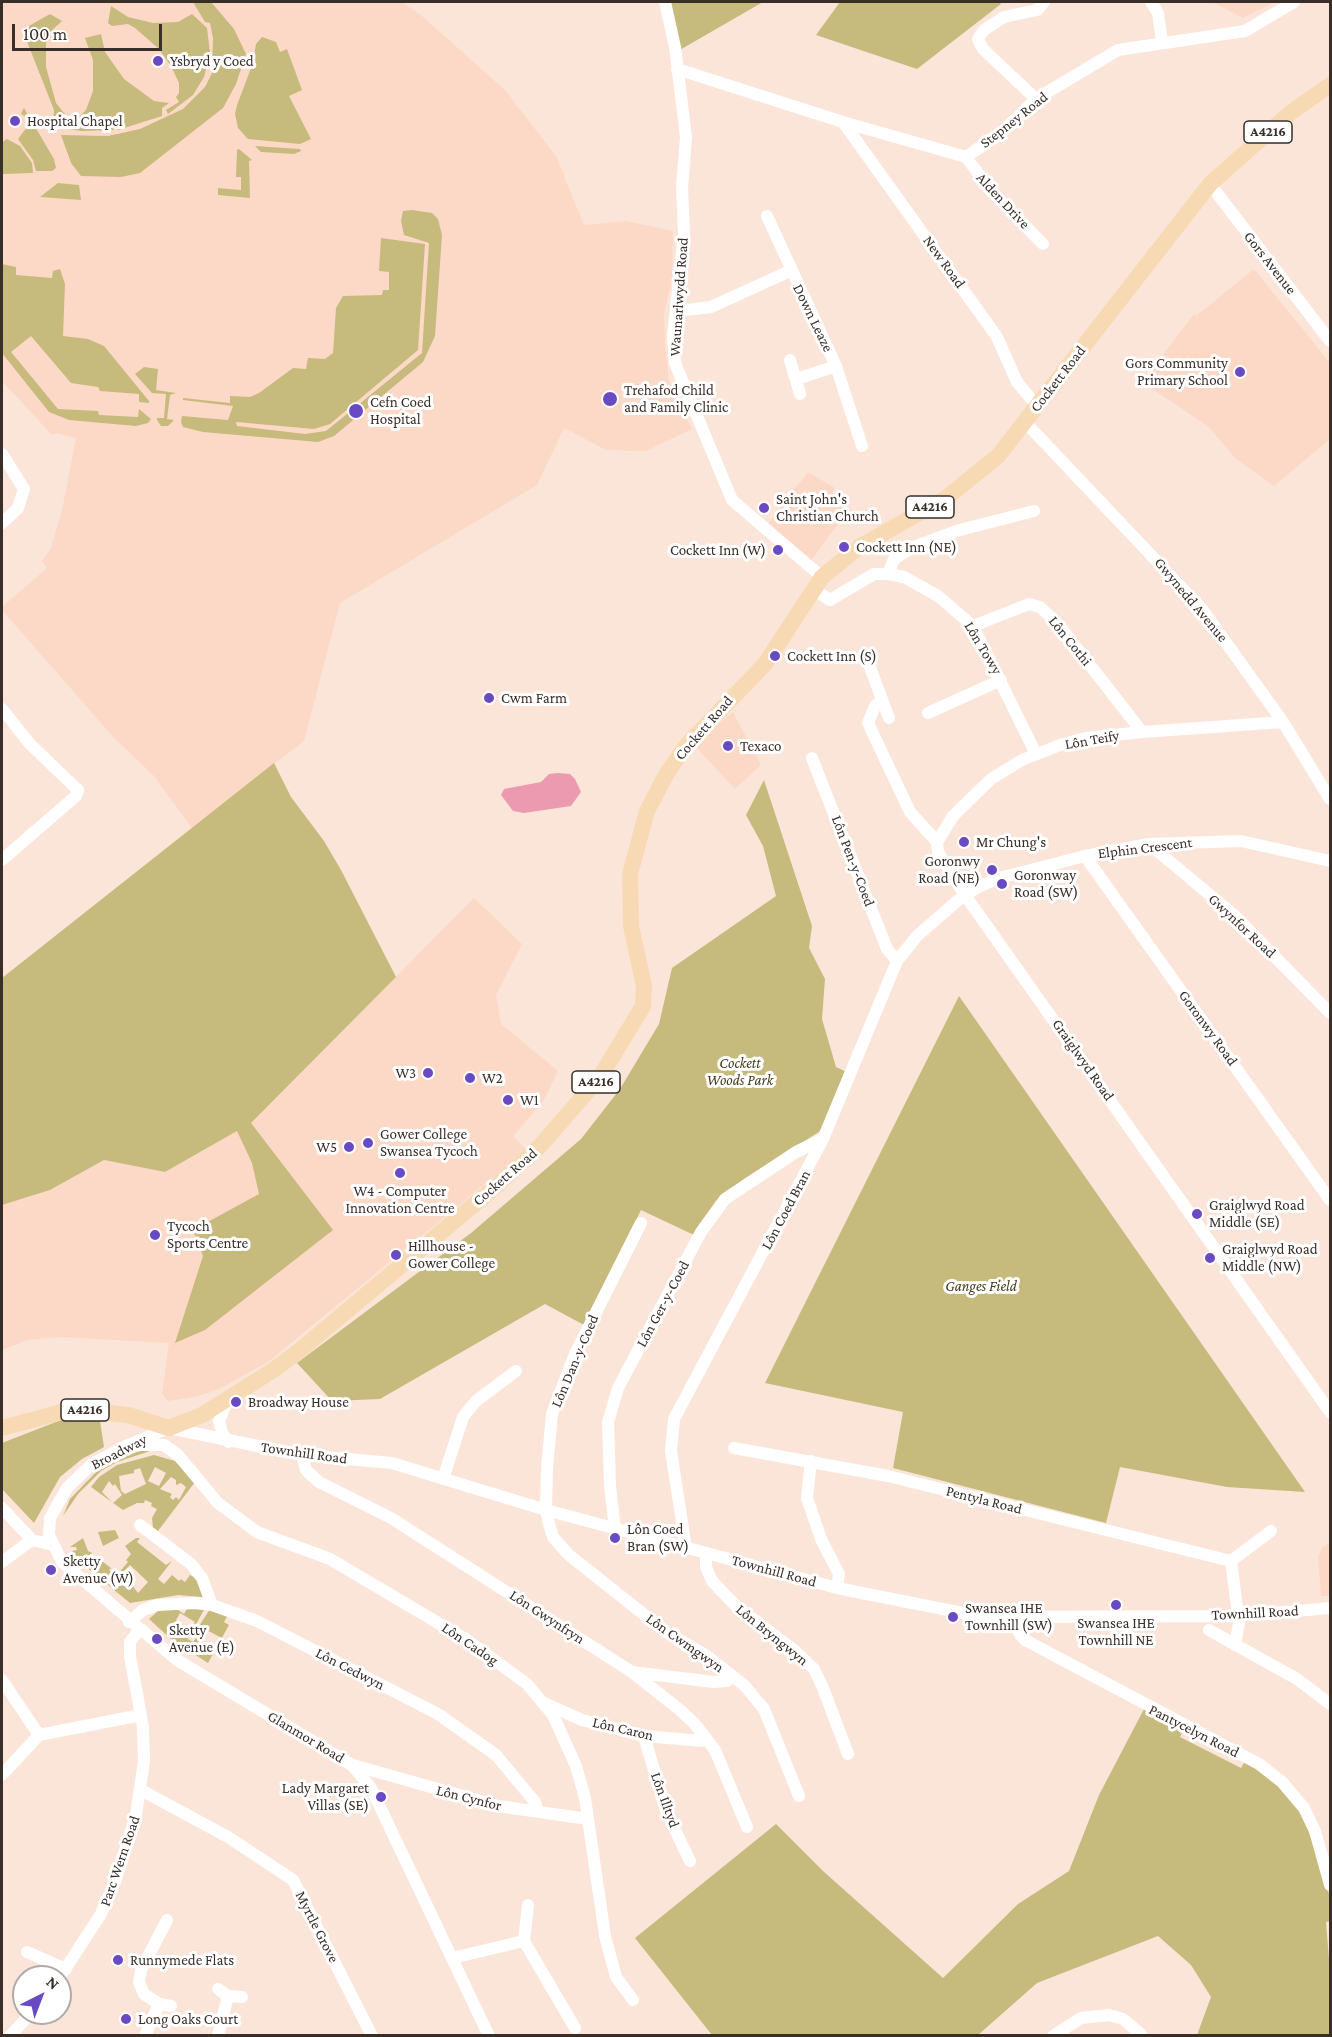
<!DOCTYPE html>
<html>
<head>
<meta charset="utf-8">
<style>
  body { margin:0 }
  #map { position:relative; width:1332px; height:2037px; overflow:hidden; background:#fbe5d9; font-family:"Crimson Pro",serif }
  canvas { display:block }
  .frame { position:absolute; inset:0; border:3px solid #392e28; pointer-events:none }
  .north { position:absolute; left:12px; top:1965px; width:60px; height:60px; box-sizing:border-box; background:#fff; border:2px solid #b0aba9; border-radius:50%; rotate:42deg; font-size:16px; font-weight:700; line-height:24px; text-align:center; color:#392e28 }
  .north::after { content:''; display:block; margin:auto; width:21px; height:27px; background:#6a4ac3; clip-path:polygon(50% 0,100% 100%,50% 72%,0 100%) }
  .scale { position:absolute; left:12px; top:24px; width:150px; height:27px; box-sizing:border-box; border:3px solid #392e28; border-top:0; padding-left:8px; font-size:18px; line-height:21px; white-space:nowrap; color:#392e28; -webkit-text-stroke:4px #fff; paint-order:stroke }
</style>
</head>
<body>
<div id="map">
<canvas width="1332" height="2037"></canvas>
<div class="frame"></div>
<div class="north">N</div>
<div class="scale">100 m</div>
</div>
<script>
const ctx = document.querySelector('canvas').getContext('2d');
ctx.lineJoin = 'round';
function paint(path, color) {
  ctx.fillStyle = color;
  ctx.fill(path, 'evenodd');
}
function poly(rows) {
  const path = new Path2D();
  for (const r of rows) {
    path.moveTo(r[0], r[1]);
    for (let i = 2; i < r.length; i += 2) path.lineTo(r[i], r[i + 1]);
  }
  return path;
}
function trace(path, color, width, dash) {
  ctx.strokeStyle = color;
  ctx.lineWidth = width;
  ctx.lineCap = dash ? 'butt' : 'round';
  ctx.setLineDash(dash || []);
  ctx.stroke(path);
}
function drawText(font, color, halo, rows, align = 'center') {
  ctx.font = font + ' "Crimson Pro",serif';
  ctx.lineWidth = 6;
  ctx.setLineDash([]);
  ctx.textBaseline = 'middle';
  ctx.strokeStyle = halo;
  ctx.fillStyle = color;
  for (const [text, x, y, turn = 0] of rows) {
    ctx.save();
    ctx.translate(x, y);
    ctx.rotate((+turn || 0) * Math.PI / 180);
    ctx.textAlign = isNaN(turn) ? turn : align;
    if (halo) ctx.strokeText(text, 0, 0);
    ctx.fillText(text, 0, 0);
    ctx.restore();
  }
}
paint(poly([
  [2,2,402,2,422,16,505,90,556,156,584,225,626,221,673,231,672,278,664,314,665,344,669,381,692,429,646,451,606,450,564,428,537,485,340,603,304,741,192,828,153,775,115,739,2,610,2,607,47,568,42,561,51,548,62,510,76,438,55,433,52,435,2,381],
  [1212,2,1275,2,1243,18],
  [1254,269,1330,363,1330,439,1274,486,1235,458,1209,427,1142,382,1194,314,1196,316],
  [808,472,835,488,832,494,845,505,836,516,840,521,808,565,764,529],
  [733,712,761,765,735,789,694,745],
  [474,898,522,944,496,995,501,1024,558,1071,543,1102,513,1136,526,1150,268,1362,219,1389,195,1397,168,1401,162,1394,169,1343,59,1337,27,1340,2,1350,2,1205,50,1190,104,1160,165,1172,251,1123],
  [1330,1542,1330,1596,1321,1596,1318,1557,1322,1548]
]), '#fcd9c6');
paint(poly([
  [193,2,211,2,234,29,246,54,236,84,223,108,140,173,121,177,81,176,71,163,61,135,108,136,140,129,183,109,205,87,212,73,213,38,210,23,205,22],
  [673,2,763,2,678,51,668,3],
  [840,2,999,2,1001,4,917,69,816,35],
  [111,6,128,17,153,23,178,22,192,14,207,28,210,53,204,77,193,95,168,114,166,110,179,102,176,97,179,93,179,83,171,66,159,49,135,28,128,24,112,26,108,23],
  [50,14,62,21,49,33,46,44,46,67,56,103,68,118,73,119,73,122,98,128,114,128,114,130,81,131,53,126,54,110,24,34,27,27],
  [101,34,105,52,124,79,154,101,169,103,162,108,162,116,118,130,116,124,92,124,78,118,86,110,93,91,93,60,85,38],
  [262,37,276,42,280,52,287,49,302,90,289,96,311,139,300,144,248,139,238,128,235,114,237,105,253,63,256,44],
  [24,108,54,159,56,168,52,171,36,171,33,160,18,139,30,123,21,113],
  [7,139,20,146,32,163,33,173,2,174,2,142],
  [255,146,300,149,301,151,294,154,261,152],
  [239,149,252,160,249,161,250,198,218,195,218,188,241,190,241,177,236,177,237,150],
  [58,183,79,185,81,200,40,197],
  [412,210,432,213,438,219,442,235,435,336,423,362,334,436,318,442,203,432,183,427,181,422,182,416,228,420,233,406,183,400,183,398,230,403,230,396,250,397,259,393,293,368,306,369,308,358,325,359,333,353,336,308,343,296,382,295,383,290,389,290,389,272,379,271,381,238,425,244,418,350,330,424,314,429,236,422,237,426,305,434,326,431,422,353,429,243,404,235,401,221,403,211],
  [2,264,16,267,16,275,52,278,53,271,60,269,65,284,63,336,88,339,104,346,149,401,149,403,139,402,139,394,100,391,98,387,71,383,31,336,11,352,58,409,98,411,99,415,138,417,139,409,151,419,148,423,136,426,69,420,49,412,2,353],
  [144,367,158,369,156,390,176,393,170,395,167,419,174,420,168,426,161,426,157,420,157,418,164,418,166,394,152,393,135,374],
  [274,763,291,797,324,841,341,870,396,977,251,1123,333,1230,205,1330,175,1343,203,1256,193,1230,259,1194,252,1163,237,1131,165,1172,104,1160,50,1190,2,1205,2,978],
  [764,780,812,926,809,948,825,979,822,1019,836,1067,849,1073,822,1130,744,1179,716,1201,694,1235,641,1210,584,1325,545,1304,380,1399,332,1401,297,1363,471,1233,581,1139,620,1089,659,1024,672,968,776,896,763,846,746,815],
  [959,996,1305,1492,1227,1487,1120,1467,1106,1523,893,1468,903,1412,765,1383],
  [61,1420,100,1421,104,1447,82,1459,60,1477,34,1523,2,1489,2,1443],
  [149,1449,150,1451,117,1462,101,1471,78,1494,63,1516,70,1499,99,1469,122,1456],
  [154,1455,175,1461,195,1482,158,1531,153,1528,152,1518,157,1509,151,1506,152,1503,145,1500,144,1503,137,1503,123,1510,91,1487,99,1477,117,1465],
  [155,1467,166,1473,159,1486,148,1481],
  [140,1468,146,1484,125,1494,121,1491,119,1476,134,1473,134,1470],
  [171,1477,176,1480,176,1485,181,1483,186,1487,179,1500,176,1497,173,1500,170,1497,172,1494,160,1489],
  [109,1481,113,1486,115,1484,122,1495,113,1503,102,1492],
  [115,1530,119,1538,103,1546,98,1532],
  [83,1538,88,1551,92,1553,81,1563,72,1551,77,1550,76,1547,70,1547],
  [136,1538,140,1538,137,1542,166,1565,172,1561,158,1579,164,1584,172,1575,179,1581,181,1579,185,1582,190,1575,199,1580,205,1594,202,1597,178,1595,130,1603,85,1566,95,1556,111,1568,109,1570,116,1576,128,1562,126,1560,131,1554,125,1546],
  [130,1565,148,1582,138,1593,128,1580,125,1582,119,1576],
  [188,1607,205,1608,188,1639,193,1642,196,1638,208,1644,205,1649,212,1652,220,1637,199,1626,210,1609,228,1615,224,1622,229,1625,208,1663,171,1639,149,1619,158,1611,175,1608,184,1614],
  [180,1613,195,1622,186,1637,179,1633,181,1629,176,1620],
  [1144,1709,1184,1729,1180,1737,1241,1768,1245,1761,1279,1785,1301,1811,1324,1870,1330,1899,1330,1921,1326,1922,1330,1972,1330,2035,1197,2035,1211,1997,1191,1965,1158,1936,1037,1983,978,2035,712,2035,635,1938,776,1824,823,1871,943,1978,1018,1904,1069,1871,1099,1795]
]), '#c7ba7d');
paint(poly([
  [558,773,570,774,575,779,581,792,571,806,524,813,513,811,501,795,504,789,541,782,549,774]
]), '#ec9ab0');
trace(poly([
  [665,2,675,47,686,137,682,188,684,234,673,336,675,363,732,500,822,577],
  [1151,2,1158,13,1162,41],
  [677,69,843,122,966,157,1002,132,1036,99,1118,50,1245,31,1294,2],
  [1036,99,983,49,978,39,984,30,1004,17,1037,10,1044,2],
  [843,122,997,337,1017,382,1037,406],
  [966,157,992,192,1043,244],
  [1210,184,1330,341],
  [767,216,836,366,862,446],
  [677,311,711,307,790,271],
  [790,360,800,394],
  [797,379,836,366],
  [1025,422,1202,609,1283,722,1330,799],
  [2,454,24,489,18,508,2,523],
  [888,574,894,559,913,547,956,531,1034,511],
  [813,589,830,600,874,574,888,574,904,577,938,596,973,626,1036,754],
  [973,626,1029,604,1040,607,1058,624,1142,732],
  [868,662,889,718],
  [882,701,875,706,868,723,910,812,937,842,938,852,965,895,1330,1412],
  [2,709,30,744,78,790,76,796,2,860],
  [928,713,1001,680],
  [812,758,887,949,897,961],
  [937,842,953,816,991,779,1022,760,1060,745,1085,738,1142,732,1283,722],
  [1149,844,1234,915,1330,1013],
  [1085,856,1330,1200],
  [641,1223,575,1354,552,1414,547,1468,546,1510,549,1524,553,1537,569,1555,666,1632,707,1656,745,1686,764,1709,799,1796],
  [228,1399,219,1421,222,1432,228,1442],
  [137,1445,164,1445,178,1455,218,1503,257,1532,330,1559,467,1640,527,1684,553,1715,576,1766,585,1798,605,1936,616,1977,633,2000],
  [734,1448,888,1476,1231,1561],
  [302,1455,306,1470,319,1482,391,1518,632,1672,680,1710,694,1723,715,1750,747,1827],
  [811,1461,807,1498,821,1539,839,1574,837,1588],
  [443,1479,463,1417,476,1401,516,1371],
  [2,1508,32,1540,53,1545],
  [140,1525,191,1564,202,1578,212,1605],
  [615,1529,610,1486,608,1422,618,1388,701,1232,725,1199,796,1152,823,1139],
  [686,1548,671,1451,674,1419,823,1139,897,961,917,936,956,902,978,887,999,878,1085,856,1149,844,1241,841,1330,861],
  [706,1554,706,1567,712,1581,737,1607,794,1650,814,1669,823,1688,848,1754],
  [1231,1561,1239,1623,1235,1645],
  [1231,1561,1271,1531],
  [2,1562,32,1540],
  [1018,1617,1019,1633,1025,1640,1259,1764,1282,1782,1304,1808,1315,1831,1330,1885],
  [129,1622,143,1610,157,1605,195,1603,212,1605,257,1621,438,1714,496,1755,535,1802,538,1812],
  [1209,1630,1297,1679,1330,1704],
  [632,1672,714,1682,727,1681,732,1676],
  [2,1680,39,1735],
  [544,1703,582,1720,644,1736,702,1741,706,1739],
  [644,1736,666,1811,690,1861],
  [353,1765,498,1806,588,1819],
  [2,1775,39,1735,141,1715],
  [141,1790,228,1837,293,1880,372,2036],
  [167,1920,141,1970,139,1982,144,1994,159,2004,171,2006],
  [524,1941,528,1905],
  [27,1952,66,1969],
  [452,1958,524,1941,575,2028],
  [60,1977,101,1914,115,1882,136,1815,144,1761,143,1727,130,1656,130,1642,139,1630],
  [218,1989,228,1996,242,1997],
  [10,2036,31,2013],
  [145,2036,159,2004],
  [218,2036,228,1996],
  [489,2036,371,1788,352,1765,177,1660,62,1562,49,1535,50,1518,67,1488,92,1464,128,1445,169,1428,302,1455,392,1463,546,1510,837,1588,983,1617,1239,1616,1330,1608],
  [1053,2036,1081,2018,1109,2015,1123,2019,1141,2034]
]), '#fff', 12);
trace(poly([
  [2,1428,73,1409,128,1415,169,1428,202,1415,275,1369,299,1351,495,1187,540,1146,600,1077,643,1006,644,986,631,926,630,874,647,811,667,773,686,746,765,664,822,577,859,547,946,498,998,456,1210,184,1290,113,1330,85]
]), '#f7dab3', 16);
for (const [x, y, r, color] of [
  [158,61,6,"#6a4ac3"],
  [15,121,6,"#6a4ac3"],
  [1240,372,6,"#6a4ac3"],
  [610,399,8,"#6a4ac3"],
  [356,411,8,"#6a4ac3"],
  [764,508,6,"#6a4ac3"],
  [844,547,6,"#6a4ac3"],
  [778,550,6,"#6a4ac3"],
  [775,656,6,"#6a4ac3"],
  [489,698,6,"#6a4ac3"],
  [728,746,6,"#6a4ac3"],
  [964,842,6,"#6a4ac3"],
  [992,870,6,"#6a4ac3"],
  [1002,884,6,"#6a4ac3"],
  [428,1073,6,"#6a4ac3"],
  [470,1078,6,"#6a4ac3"],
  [508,1100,6,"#6a4ac3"],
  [368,1143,6,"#6a4ac3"],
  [349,1147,6,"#6a4ac3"],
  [400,1173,6,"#6a4ac3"],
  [1197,1214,6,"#6a4ac3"],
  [155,1235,6,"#6a4ac3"],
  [396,1255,6,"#6a4ac3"],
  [1210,1258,6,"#6a4ac3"],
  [236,1402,6,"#6a4ac3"],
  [615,1538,6,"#6a4ac3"],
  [51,1570,6,"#6a4ac3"],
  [1116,1605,6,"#6a4ac3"],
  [953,1617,6,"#6a4ac3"],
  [157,1639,6,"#6a4ac3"],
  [381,1797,6,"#6a4ac3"],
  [118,1960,6,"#6a4ac3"],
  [126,2019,6,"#6a4ac3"]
]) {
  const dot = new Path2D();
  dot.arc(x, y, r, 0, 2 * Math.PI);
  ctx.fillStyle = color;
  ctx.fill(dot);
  trace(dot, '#fff', 2);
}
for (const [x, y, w] of [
  [1268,132,48],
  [930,507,48],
  [596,1082,48],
  [85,1410,48]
]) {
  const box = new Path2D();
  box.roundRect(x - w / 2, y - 11, w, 22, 4.5);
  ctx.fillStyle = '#fff';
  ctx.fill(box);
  trace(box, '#392e28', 1.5);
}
drawText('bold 14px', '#392e28', null, [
  ["A4216",1268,132],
  ["A4216",930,507],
  ["A4216",596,1082],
  ["A4216",85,1410]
]);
drawText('15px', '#392e28', '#fff', [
  ["Ysbryd y Coed",170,61],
  ["Hospital Chapel",27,121],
  ["Gors Community",1228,363,"right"],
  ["Primary School",1228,380,"right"],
  ["Trehafod Child",624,390],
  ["and Family Clinic",624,407],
  ["Cefn Coed",370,402],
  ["Hospital",370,419],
  ["Saint John's",776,499],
  ["Christian Church",776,516],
  ["Cockett Inn (NE)",856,547],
  ["Cockett Inn (W)",766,550,"right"],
  ["Cockett Inn (S)",787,656],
  ["Cwm Farm",501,698],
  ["Texaco",740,746],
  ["Mr Chung's",976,842],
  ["Goronwy",980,861,"right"],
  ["Road (NE)",980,878,"right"],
  ["Goronway",1014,875],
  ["Road (SW)",1014,892],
  ["W3",416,1073,"right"],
  ["W2",482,1078],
  ["W1",520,1100],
  ["Gower College",380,1134],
  ["Swansea Tycoch",380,1151],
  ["W5",337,1147,"right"],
  ["W4 - Computer",400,1191,"center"],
  ["Innovation Centre",400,1208,"center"],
  ["Graiglwyd Road",1209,1205],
  ["Middle (SE)",1209,1222],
  ["Tycoch",167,1226],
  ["Sports Centre",167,1243],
  ["Hillhouse -",408,1246],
  ["Gower College",408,1263],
  ["Graiglwyd Road",1222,1249],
  ["Middle (NW)",1222,1266],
  ["Broadway House",248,1402],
  ["Lôn Coed",627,1529],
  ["Bran (SW)",627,1546],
  ["Sketty",63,1561],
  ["Avenue (W)",63,1578],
  ["Swansea IHE",965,1608],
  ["Townhill (SW)",965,1625],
  ["Swansea IHE",1116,1623,"center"],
  ["Townhill NE",1116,1640,"center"],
  ["Sketty",169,1630],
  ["Avenue (E)",169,1647],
  ["Lady Margaret",369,1788,"right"],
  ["Villas (SE)",369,1805,"right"],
  ["Runnymede Flats",130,1960],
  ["Long Oaks Court",138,2019]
], 'left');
drawText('15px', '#392e28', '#fff', [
  ["Stepney Road",1014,120,-38],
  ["Alden Drive",1003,201,47],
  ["New Road",944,262,54],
  ["Gors Avenue",1270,263,52],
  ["Waunarlwydd Road",679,297,-86],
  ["Down Leaze",813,318,64],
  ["Cockett Road",1058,379,-52],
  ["Gwynedd Avenue",1191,600,50],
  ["Lôn Cothi",1070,641,51],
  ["Lôn Towy",983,648,59],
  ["Cockett Road",704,728,-49],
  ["Lôn Teify",1092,740,-10],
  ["Elphin Crescent",1145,848,-7],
  ["Lôn Pen-y-Coed",853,861,69],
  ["Gwynfor Road",1242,926,43],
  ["Goronwy Road",1208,1028,54],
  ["Graiglwyd Road",1083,1060,55],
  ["Cockett Road",505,1177,-41],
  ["Lôn Coed Bran",786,1210,-62],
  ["Lôn Ger-y-Coed",663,1304,-62],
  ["Lôn Dan-y-Coed",575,1361,-67],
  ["Broadway",119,1452,-27],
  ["Townhill Road",304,1453,8],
  ["Pentyla Road",984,1500,14],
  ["Townhill Road",774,1571,15],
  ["Townhill Road",1255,1613,-3],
  ["Lôn Gwynfryn",547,1617,33],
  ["Lôn Bryngwyn",772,1635,39],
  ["Lôn Cwmgwyn",685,1643,35],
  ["Lôn Cadog",470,1644,34],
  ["Lôn Cedwyn",350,1669,27],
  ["Lôn Caron",623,1729,13],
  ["Pantycelyn Road",1194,1731,27],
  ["Glanmor Road",306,1737,31],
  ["Lôn Cynfor",469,1798,14],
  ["Lôn Illtyd",665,1800,70],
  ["Parc Wern Road",120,1861,-71],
  ["Myrtle Grove",317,1927,63]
]);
drawText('italic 15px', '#443c1a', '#fff', [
  ["Cockett",740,1063],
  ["Woods Park",740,1080],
  ["Ganges Field",981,1286]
]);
</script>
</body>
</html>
